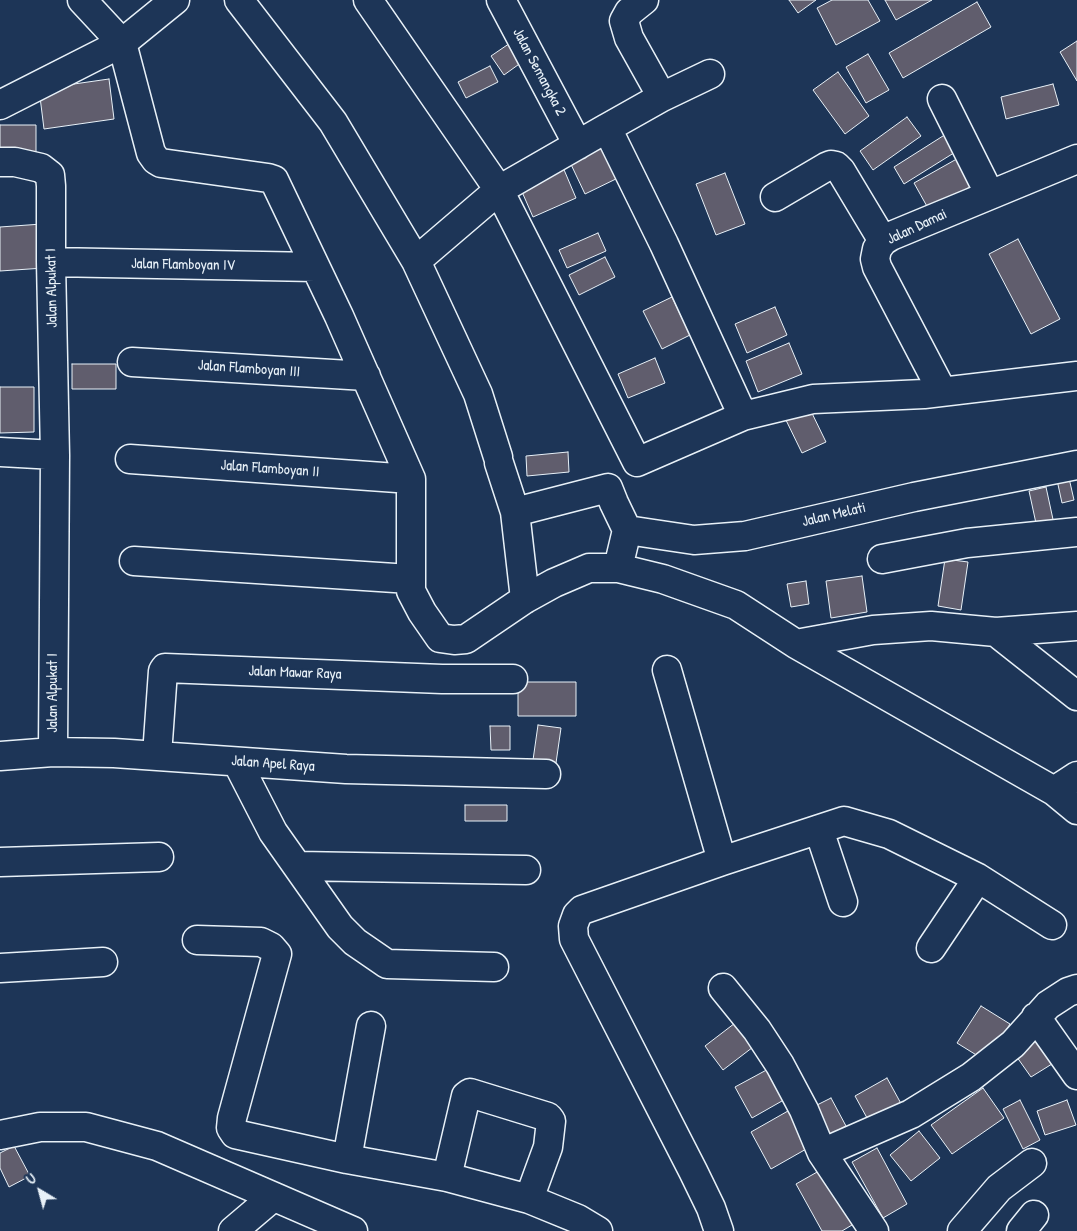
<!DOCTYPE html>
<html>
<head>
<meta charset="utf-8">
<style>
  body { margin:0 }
  #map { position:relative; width:1077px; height:1231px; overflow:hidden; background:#1d3557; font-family:"Patrick Hand",sans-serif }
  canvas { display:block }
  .north { position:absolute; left:15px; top:1166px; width:50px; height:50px; -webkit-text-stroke:4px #1d3557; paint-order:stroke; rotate:323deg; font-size:14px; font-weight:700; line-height:20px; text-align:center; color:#e8f1f8 }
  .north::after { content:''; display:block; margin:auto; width:18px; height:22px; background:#e8f1f8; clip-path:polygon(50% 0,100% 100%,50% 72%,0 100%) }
</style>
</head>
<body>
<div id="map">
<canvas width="1077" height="1231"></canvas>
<div class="north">U</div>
</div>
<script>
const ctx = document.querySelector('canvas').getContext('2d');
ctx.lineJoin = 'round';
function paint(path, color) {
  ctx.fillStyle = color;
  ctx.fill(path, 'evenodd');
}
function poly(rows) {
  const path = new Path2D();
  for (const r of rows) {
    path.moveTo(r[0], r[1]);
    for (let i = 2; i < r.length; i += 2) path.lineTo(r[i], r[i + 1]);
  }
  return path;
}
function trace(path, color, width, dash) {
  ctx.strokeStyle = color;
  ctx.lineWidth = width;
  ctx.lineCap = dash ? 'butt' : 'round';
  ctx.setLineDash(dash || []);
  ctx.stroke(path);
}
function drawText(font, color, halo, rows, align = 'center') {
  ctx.font = font + ' "Patrick Hand",sans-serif';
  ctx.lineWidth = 4;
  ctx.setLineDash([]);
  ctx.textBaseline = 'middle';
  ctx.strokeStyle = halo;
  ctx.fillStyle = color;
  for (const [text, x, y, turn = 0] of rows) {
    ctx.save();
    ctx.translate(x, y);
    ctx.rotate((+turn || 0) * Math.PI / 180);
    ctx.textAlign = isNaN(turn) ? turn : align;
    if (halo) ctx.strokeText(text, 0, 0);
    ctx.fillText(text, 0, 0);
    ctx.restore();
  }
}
const building = poly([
  [789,0,816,0,798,13,789,0],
  [832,0,868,0,880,21,836,45,817,8,832,0],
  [885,0,932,0,896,20,885,0],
  [977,2,991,27,903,78,889,53,977,2],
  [516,39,529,57,504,75,491,56,516,39],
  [1077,41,1077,81,1060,52,1077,41],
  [868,54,889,90,866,103,846,67,868,54],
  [490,66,498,82,466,98,458,82,490,66],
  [838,72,869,116,845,134,813,90,838,72],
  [109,79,114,119,44,129,39,89,109,79],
  [1053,84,1059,105,1006,119,1001,97,1053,84],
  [907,117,921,136,873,170,860,151,907,117],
  [0,125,36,125,36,154,0,154,0,125],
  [954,129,965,146,904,184,894,167,954,129],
  [605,139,622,176,585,194,567,156,605,139],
  [962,156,977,183,929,210,914,183,962,156],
  [562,165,576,198,533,217,519,185,562,165],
  [725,173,745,224,716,235,696,184,725,173],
  [42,224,44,268,0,271,0,227,42,224],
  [598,233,606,251,567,268,559,250,598,233],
  [1018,239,1060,319,1031,334,989,254,1018,239],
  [605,257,615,277,579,295,569,275,605,257],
  [672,297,690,335,662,349,643,311,672,297],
  [775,307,787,335,747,353,735,324,775,307],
  [789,343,802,374,758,392,746,361,789,343],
  [655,358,665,383,628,398,618,374,655,358],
  [72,364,116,364,116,389,72,389,72,364],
  [0,387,34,387,34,432,0,433,0,387],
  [808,405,826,442,802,453,784,416,808,405],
  [568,452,569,472,527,476,526,456,568,452],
  [1069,478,1074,500,1062,503,1057,480,1069,478],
  [1046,487,1054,524,1037,528,1029,491,1046,487],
  [945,559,968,562,961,610,938,606,945,559],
  [862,576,867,612,831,618,826,581,862,576],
  [806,581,809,604,791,607,787,584,806,581],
  [518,682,576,682,576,716,518,716,518,682],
  [538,725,561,728,556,763,533,760,538,725],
  [490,726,510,726,510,750,491,750,490,726],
  [465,805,507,805,507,821,465,821,465,805],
  [981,1006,1010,1024,986,1061,957,1043,981,1006],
  [739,1020,757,1044,723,1070,705,1046,739,1020],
  [1044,1034,1060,1059,1031,1077,1014,1053,1044,1034],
  [772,1067,789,1097,752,1118,735,1087,772,1067],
  [887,1078,904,1109,872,1127,855,1096,887,1078],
  [983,1088,1004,1118,952,1154,931,1125,983,1088],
  [831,1098,846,1126,825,1137,811,1108,831,1098],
  [1020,1100,1040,1140,1023,1149,1003,1109,1020,1100],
  [1067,1100,1076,1125,1045,1135,1037,1111,1067,1100],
  [795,1107,815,1144,771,1169,751,1132,795,1107],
  [919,1131,940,1158,911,1181,890,1155,919,1131],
  [14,1146,30,1176,9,1187,0,1168,0,1153,14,1146],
  [877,1148,907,1204,883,1218,852,1162,877,1148],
  [826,1167,857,1222,842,1231,822,1231,796,1184,826,1167]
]);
paint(building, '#605d6d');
trace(building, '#e8f1f8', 1);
const minor = poly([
  [82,0,122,43,151,153,156,160,161,163,268,178,274,180,339,316,411,479,411,591,422,612,440,638,454,640,466,639,525,599,554,583,589,568,618,568,663,579,736,605,796,644,1054,791,1077,776],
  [239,0,333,122,416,261,478,394,498,457],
  [368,0,499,190,637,462,743,416],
  [501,0,578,145],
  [644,0,629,12,624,21,629,38,662,97],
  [710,74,662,97,607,128,664,244,743,416,813,399,924,394,1077,376],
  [942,99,990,195],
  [0,105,122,43,175,0],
  [0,162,15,162,41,168,50,175,51,186,51,262,55,455,53,752],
  [775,197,826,167,831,165,836,166,841,171,883,241],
  [416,261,499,190,607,128],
  [51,262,315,267],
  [132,362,366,376],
  [942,391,877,267,875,259,877,249,883,241,891,236,1077,159],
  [0,452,55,455],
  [130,459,411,479],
  [499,463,515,512,525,599],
  [515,512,608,488,614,503,627,530],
  [882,559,967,543,1077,532],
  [134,561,410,579],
  [618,568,627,530,694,540,745,536,914,497,1077,465],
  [996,632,1077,696],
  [796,644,873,630,931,626,996,632,1077,626],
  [667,670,722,861],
  [157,755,163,671,165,668,442,679,513,679],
  [0,756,53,752,114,753,346,769,546,774],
  [237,762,273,832,340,927,355,942,387,964,494,967],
  [1054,791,1077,810],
  [819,830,843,902],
  [0,862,159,857],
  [298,866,526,870],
  [197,940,261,942,271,947,277,954,232,1118,231,1128,235,1134,347,1159,447,1177,529,1199,578,1219,598,1231],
  [931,948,978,878],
  [0,968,103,962],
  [723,988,757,1030,780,1065,804,1110,822,1153,874,1231],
  [1036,1017,1077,1075],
  [0,1135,40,1127,86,1127,157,1146,353,1231],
  [822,1153,911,1114,971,1077,1013,1044,1048,1005,1068,992,1077,989],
  [347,1159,371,1026],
  [447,1177,466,1096,470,1093,548,1117,551,1121,548,1147,529,1199],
  [233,1231,273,1197],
  [719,1231,711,1208,693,1171,574,939,573,926,577,915,582,910,722,861,844,821,889,834,978,878,1052,925],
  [962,1231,999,1188,1032,1163],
  [1021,1231,1034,1215]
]);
trace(minor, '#e8f1f8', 31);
trace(minor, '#1d3557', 28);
drawText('15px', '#e8f1f8', '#1d3557', [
  ["Jalan Semangka 2",539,72,62],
  ["Jalan Damai",917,227,-25],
  ["Jalan Flamboyan IV",183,265,1],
  ["Jalan Alpukat I",52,288,-91],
  ["Jalan Flamboyan III",249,369,4],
  ["Jalan Flamboyan II",270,469,4],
  ["Jalan Melati",834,515,-13],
  ["Jalan Mawar Raya",295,673,2],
  ["Jalan Alpukat I",53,693,-90],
  ["Jalan Apel Raya",273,764,4]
]);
</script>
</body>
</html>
